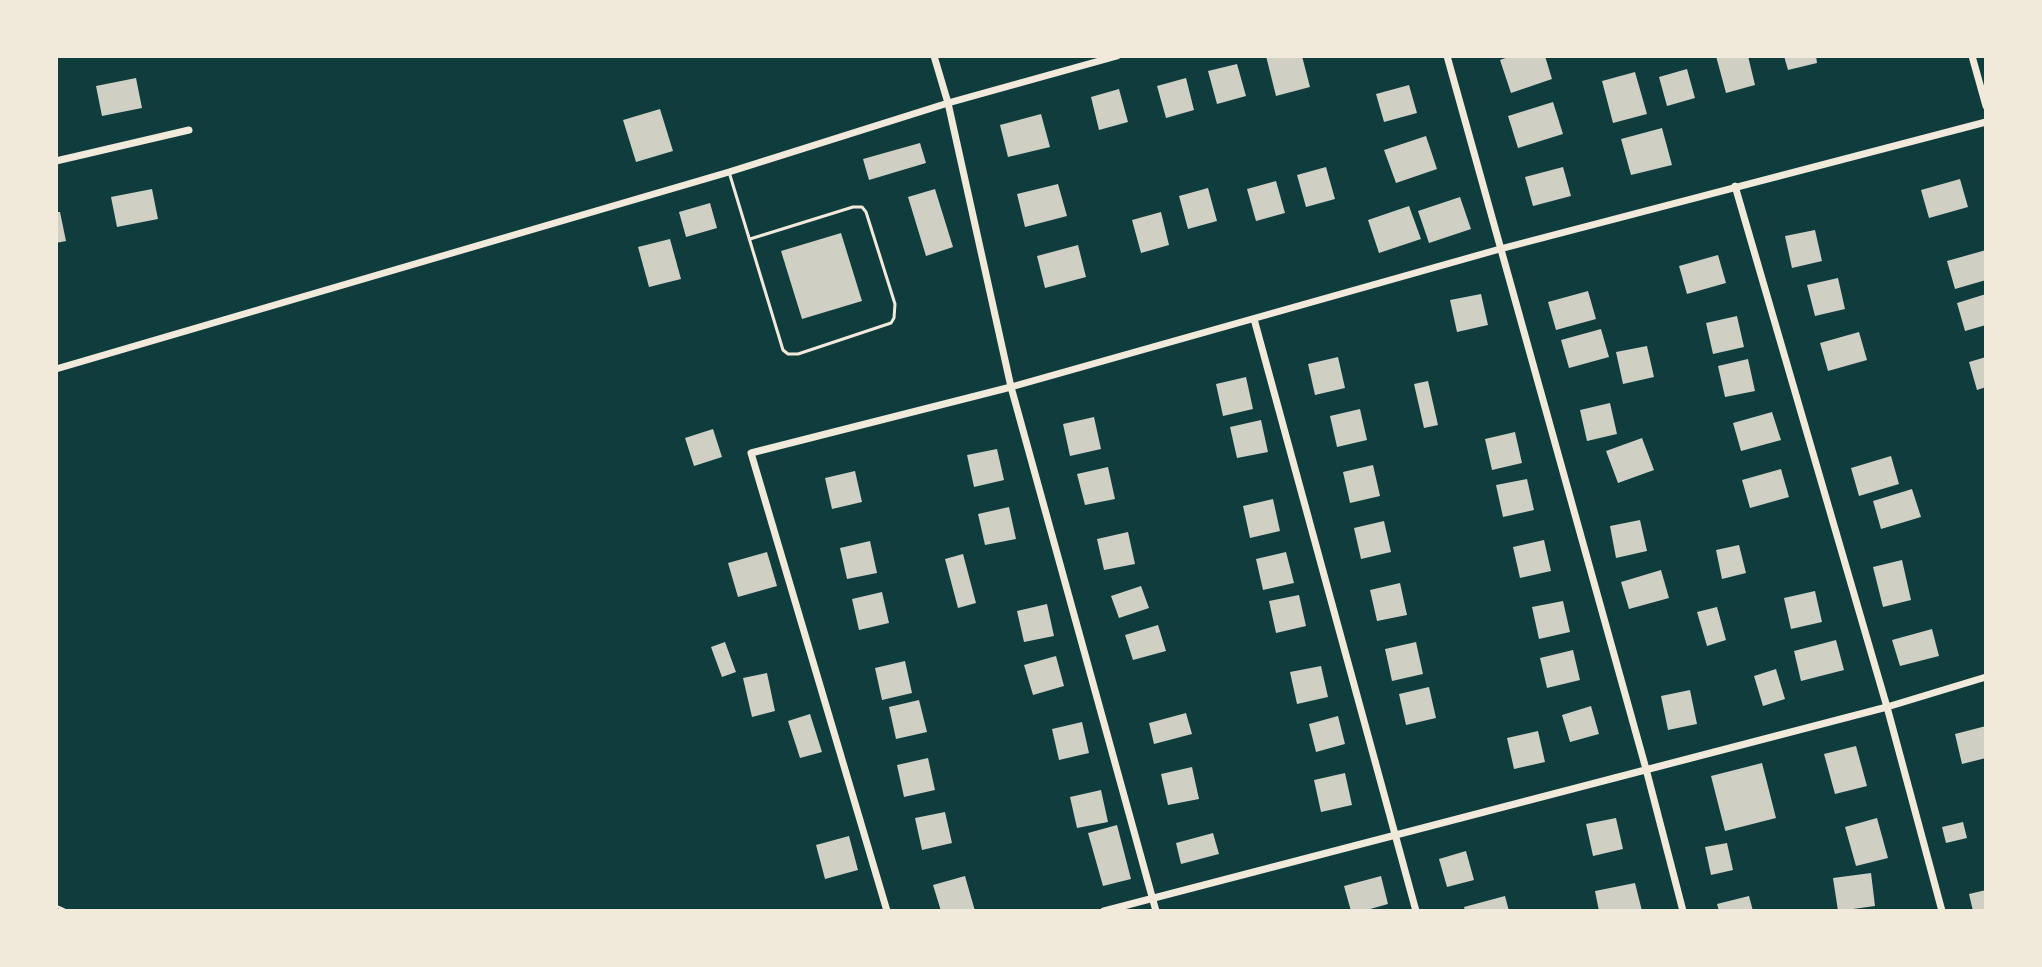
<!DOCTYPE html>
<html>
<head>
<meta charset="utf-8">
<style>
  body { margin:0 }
  #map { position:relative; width:2042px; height:967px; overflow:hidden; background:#0f3d3e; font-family:"PT Sans Narrow",sans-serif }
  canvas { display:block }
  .frame { position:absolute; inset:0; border:58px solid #f1e9da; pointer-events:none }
</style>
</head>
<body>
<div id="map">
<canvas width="2042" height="967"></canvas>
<div class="frame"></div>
</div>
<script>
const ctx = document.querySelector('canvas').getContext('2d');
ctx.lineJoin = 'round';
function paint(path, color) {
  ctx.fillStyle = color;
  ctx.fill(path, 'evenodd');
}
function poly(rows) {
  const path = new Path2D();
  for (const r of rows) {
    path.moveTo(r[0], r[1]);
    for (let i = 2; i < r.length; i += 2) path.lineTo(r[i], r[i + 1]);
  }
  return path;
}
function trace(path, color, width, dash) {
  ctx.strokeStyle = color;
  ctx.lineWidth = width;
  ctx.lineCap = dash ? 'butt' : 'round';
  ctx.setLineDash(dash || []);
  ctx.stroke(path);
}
paint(poly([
  [1266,56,1302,56,1310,87,1276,96],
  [1511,56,1545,56,1552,79,1511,93,1500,60],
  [1716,56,1748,56,1755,85,1726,93],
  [1784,56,1816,56,1817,63,1788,70],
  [1237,64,1246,96,1217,104,1208,71],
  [1687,69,1695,98,1667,106,1659,77],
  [1635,72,1647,114,1613,123,1602,81],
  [136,78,142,108,102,116,96,86],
  [1186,78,1194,110,1166,118,1157,86],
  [1409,85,1417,113,1384,122,1376,94],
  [1119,89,1128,122,1099,130,1091,97],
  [1553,102,1563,134,1518,148,1508,116],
  [660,109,673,151,636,162,623,120],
  [1041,114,1050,147,1008,157,1000,125],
  [1662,128,1672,165,1631,175,1621,139],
  [1426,136,1437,169,1396,183,1384,150],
  [920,143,926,163,869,180,863,159],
  [1326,167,1335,199,1306,207,1297,175],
  [1563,167,1571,196,1533,206,1525,177],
  [1960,179,1968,207,1929,218,1921,190],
  [1276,181,1285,213,1256,221,1247,189],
  [1058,184,1067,216,1025,227,1017,194],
  [1208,188,1217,221,1188,229,1179,196],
  [152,189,158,219,117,227,111,197],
  [935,189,953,247,926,256,908,197],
  [1460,197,1471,229,1429,243,1418,211],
  [710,203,717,228,686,237,679,212],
  [1409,206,1421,239,1379,253,1368,220],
  [56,212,60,212,66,241,56,243],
  [1161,212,1169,245,1141,253,1132,220],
  [1815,230,1822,261,1792,268,1785,236],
  [841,233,862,301,802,319,781,251],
  [670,239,681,279,649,287,638,247],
  [1078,245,1086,277,1045,288,1037,256],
  [1986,250,1986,280,1955,289,1947,261],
  [1718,255,1726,283,1687,294,1679,266],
  [1838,278,1845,309,1815,316,1807,285],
  [1588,291,1596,319,1556,330,1548,302],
  [1481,294,1488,325,1457,332,1450,300],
  [1986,294,1986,325,1965,331,1957,303],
  [1737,316,1744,347,1713,354,1706,323],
  [1601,329,1609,357,1569,368,1561,340],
  [1859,332,1867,360,1828,371,1820,343],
  [1647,346,1654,377,1623,384,1616,352],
  [1338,357,1345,388,1315,395,1308,364],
  [1986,357,1986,387,1977,390,1969,362],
  [1748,359,1755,391,1725,397,1718,366],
  [1246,377,1253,409,1223,416,1216,384],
  [1428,381,1438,425,1424,428,1414,384],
  [1610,403,1617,434,1587,441,1580,410],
  [1360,409,1367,440,1337,447,1330,416],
  [1772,412,1781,440,1741,451,1733,423],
  [1094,417,1101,449,1070,456,1063,424],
  [1261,420,1268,452,1237,458,1230,427],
  [713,429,722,457,694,466,685,438],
  [1515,432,1522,463,1492,470,1485,439],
  [1642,438,1654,470,1618,483,1606,451],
  [997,449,1004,480,974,487,967,455],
  [1891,456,1899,484,1859,496,1851,468],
  [1373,465,1380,496,1350,503,1343,472],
  [1108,467,1115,499,1085,505,1077,474],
  [1781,469,1789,497,1750,508,1742,480],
  [855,471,862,502,832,509,825,478],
  [1527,479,1534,510,1503,517,1496,485],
  [1912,489,1921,517,1881,529,1873,501],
  [1273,499,1280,531,1250,538,1243,506],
  [1009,507,1016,539,985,545,978,514],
  [1640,520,1647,551,1616,558,1610,526],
  [1384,521,1391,552,1361,559,1354,528],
  [1128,532,1135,564,1104,570,1097,539],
  [1544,540,1551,571,1520,578,1513,547],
  [870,541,877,573,847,579,840,548],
  [1739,545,1746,573,1722,579,1716,550],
  [767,552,777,586,738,597,728,563],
  [1286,552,1294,583,1263,590,1256,559],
  [963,554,976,603,958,608,945,559],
  [1902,560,1911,600,1883,607,1873,567],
  [1661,570,1669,598,1629,609,1621,582],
  [1400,583,1407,615,1377,621,1370,590],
  [1141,586,1149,608,1119,618,1111,596],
  [1815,591,1822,622,1791,629,1784,598],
  [882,592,889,623,859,630,852,599],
  [1299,595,1306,626,1276,633,1269,601],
  [1563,601,1570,632,1539,639,1532,607],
  [1047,604,1054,636,1024,642,1017,611],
  [1717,607,1726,640,1707,646,1697,612],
  [1158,625,1166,651,1133,660,1125,635],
  [1932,629,1939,656,1900,666,1892,640],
  [1836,640,1844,670,1801,681,1794,651],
  [725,642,736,672,722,677,711,647],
  [1416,642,1423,674,1392,681,1385,649],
  [1573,650,1580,680,1547,688,1540,658],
  [1056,656,1064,686,1033,695,1024,665],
  [905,661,912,693,882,700,875,668],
  [1321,666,1328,697,1297,704,1290,672],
  [1776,669,1785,699,1763,706,1754,676],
  [767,673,775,711,752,717,743,678],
  [1429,687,1436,718,1406,725,1399,694],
  [1690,690,1697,724,1668,730,1661,696],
  [919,700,927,732,896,739,889,707],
  [1591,706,1599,734,1570,742,1562,715],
  [1186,713,1192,734,1154,744,1149,723],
  [810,714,822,752,800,758,788,721],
  [1338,716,1345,744,1316,752,1309,724],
  [1082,722,1089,753,1059,760,1052,729],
  [1986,726,1986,758,1962,764,1955,734],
  [1538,731,1545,762,1514,769,1507,738],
  [1856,746,1867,786,1835,794,1824,754],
  [928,758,935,790,904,797,897,765],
  [1762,763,1776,818,1725,831,1711,776],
  [1192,767,1199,799,1168,805,1161,774],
  [1345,773,1352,805,1321,812,1314,780],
  [1101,790,1108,822,1077,828,1070,797],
  [945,812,952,843,922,850,915,818],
  [1616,818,1623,849,1593,856,1586,824],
  [1877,818,1888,858,1856,866,1845,827],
  [1963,822,1967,838,1946,843,1942,827],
  [1117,825,1131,879,1103,886,1088,833],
  [1213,833,1219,854,1181,864,1176,843],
  [849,836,858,870,825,879,816,845],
  [1727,843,1733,870,1711,875,1705,847],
  [1466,851,1474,880,1447,887,1439,859],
  [1871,873,1875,906,1838,911,1833,878],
  [965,876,975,911,941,911,933,885],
  [1381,876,1388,904,1363,911,1351,911,1344,886],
  [1635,883,1642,911,1599,911,1595,891],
  [1986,890,1986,911,1973,911,1969,894],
  [1505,896,1509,911,1465,911,1464,907],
  [1749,896,1753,911,1719,911,1717,904]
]), '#cfcfc3');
trace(poly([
  [729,172,783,350,788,354,798,354,891,323,894,318,895,304,866,212,862,207,853,207,750,239],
  [56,906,67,911]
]), '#f1e9da', 3);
trace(poly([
  [934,56,948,103,1011,387,1156,911],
  [1447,56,1646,769,1683,911],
  [1972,56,1986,106],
  [56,161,189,130],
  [1735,186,1887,707,1942,911],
  [1254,319,1416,911],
  [56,369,729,172,948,103,1117,56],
  [887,911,751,453,1011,387,1500,249,1986,122],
  [1104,911,1887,707,1986,677]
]), '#f1e9da', 7);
</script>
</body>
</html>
